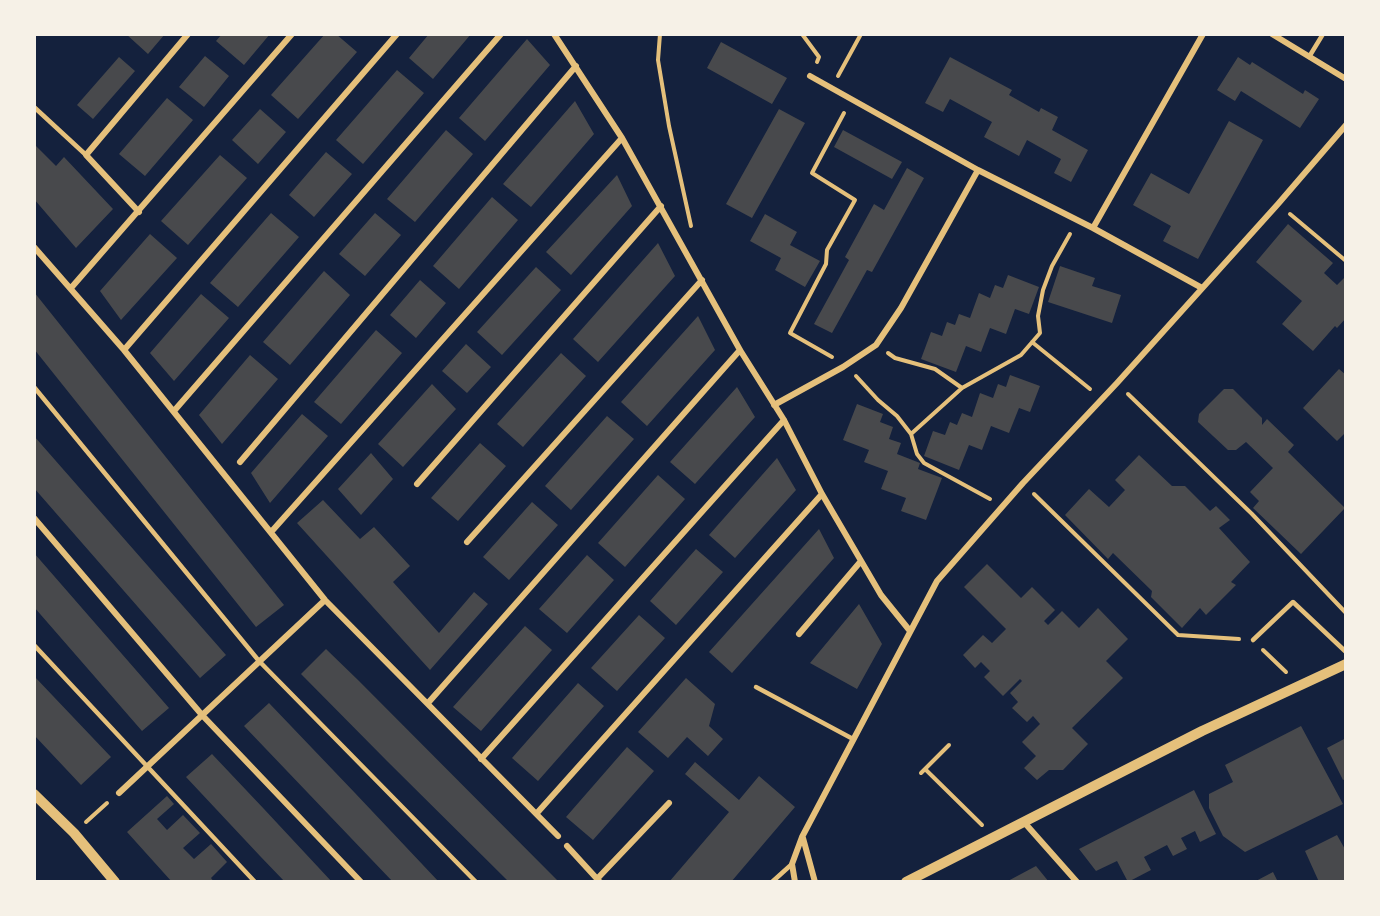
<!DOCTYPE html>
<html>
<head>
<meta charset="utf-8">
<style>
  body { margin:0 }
  #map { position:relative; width:1380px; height:916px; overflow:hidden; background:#14213d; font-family:Helvetica,sans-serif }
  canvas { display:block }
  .frame { position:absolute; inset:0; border:36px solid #f6f1e7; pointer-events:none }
</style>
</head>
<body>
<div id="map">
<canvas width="1380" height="916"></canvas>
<div class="frame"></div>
</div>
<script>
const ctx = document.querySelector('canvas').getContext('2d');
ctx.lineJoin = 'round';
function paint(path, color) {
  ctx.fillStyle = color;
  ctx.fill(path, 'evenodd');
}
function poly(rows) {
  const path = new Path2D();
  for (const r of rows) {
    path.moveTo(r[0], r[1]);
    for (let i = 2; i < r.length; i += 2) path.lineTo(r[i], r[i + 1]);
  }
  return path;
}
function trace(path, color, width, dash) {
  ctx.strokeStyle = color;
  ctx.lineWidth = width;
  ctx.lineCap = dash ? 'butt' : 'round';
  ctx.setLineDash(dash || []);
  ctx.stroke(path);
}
paint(poly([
  [126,34,165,34,148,54],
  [222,34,270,34,244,65,216,41],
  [325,34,336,34,357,52,298,119,271,95],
  [429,34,471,34,433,79,409,58],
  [527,39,550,65,485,141,459,118],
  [721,42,787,78,772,104,707,68],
  [205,56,229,76,204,107,179,87],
  [119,57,135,71,93,119,77,105],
  [950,57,1012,90,1009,95,1039,112,1041,108,1058,117,1052,130,1088,150,1071,182,1054,173,1061,159,1027,140,1019,156,984,137,992,122,950,99,943,112,925,103],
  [1238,57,1250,65,1252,62,1303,94,1305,90,1319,99,1300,128,1241,91,1235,101,1217,90],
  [397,70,424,93,363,164,336,140],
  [167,98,193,120,145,176,119,154],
  [575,101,594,134,531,207,503,184],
  [260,109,286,132,258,164,232,140],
  [779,109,805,123,752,218,726,204],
  [1229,121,1263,140,1198,259,1163,241,1171,226,1133,205,1151,173,1189,194],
  [446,130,473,154,415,222,387,199],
  [843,130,902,162,892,179,834,147],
  [34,144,56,166,64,157,113,209,76,248,34,199],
  [326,152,352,174,314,217,289,195],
  [220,155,247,178,188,245,161,221],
  [907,168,924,178,872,272,867,270,832,333,814,324,849,260,845,257,874,204,884,210],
  [617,175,632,206,571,275,546,252],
  [492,197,518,220,459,289,433,266],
  [271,213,299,237,238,307,210,283],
  [375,213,401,235,365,276,339,254],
  [765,214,797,232,790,245,820,261,805,287,775,270,781,258,750,241],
  [1288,224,1333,263,1324,273,1337,285,1346,276,1346,318,1337,328,1335,326,1313,351,1282,324,1302,301,1256,262],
  [150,234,177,258,121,320,100,291],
  [658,243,675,276,598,362,573,339],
  [1060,266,1095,278,1092,286,1121,295,1112,323,1048,302],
  [536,267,561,290,502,355,477,332],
  [324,271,350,295,290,365,263,342],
  [1008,275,1039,287,1029,314,1015,309,1006,334,990,328,981,352,966,346,956,372,921,359,931,332,942,336,947,322,955,325,959,314,970,318,979,293,990,298,995,285,1003,288],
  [420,280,446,303,416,338,390,315],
  [34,292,284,605,256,627,34,349],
  [201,294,229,318,174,381,150,353],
  [698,316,715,350,647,426,621,402],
  [376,330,402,353,341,424,314,402],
  [466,344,491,367,467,393,442,371],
  [561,353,586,376,523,447,497,424],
  [250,355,278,379,222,444,199,415],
  [1339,369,1346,375,1346,432,1337,441,1303,408],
  [1010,375,1040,386,1030,412,1019,408,1009,433,991,426,982,450,969,445,959,470,924,456,933,431,945,435,950,422,957,425,962,413,972,417,980,393,993,398,998,384,1006,387],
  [432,384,456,409,403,467,378,444],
  [737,387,755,417,695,484,670,462],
  [1224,389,1233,389,1262,418,1262,425,1267,419,1294,445,1288,452,1345,508,1301,554,1253,508,1259,501,1250,492,1273,468,1246,442,1236,450,1228,450,1198,422,1199,414],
  [857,404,883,414,880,422,893,427,889,439,901,443,897,454,920,463,918,469,942,478,926,520,901,511,906,498,881,489,888,471,864,462,869,450,843,440],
  [302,414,328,436,270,503,251,473],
  [607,416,634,439,571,510,545,486],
  [34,436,226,655,200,678,34,488],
  [480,443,506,466,458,521,431,498],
  [371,453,393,479,361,515,338,489],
  [1139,455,1172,486,1185,486,1210,511,1216,506,1230,520,1219,528,1250,562,1231,582,1236,585,1206,615,1200,608,1182,628,1151,597,1152,591,1113,553,1108,559,1065,515,1089,489,1109,507,1125,490,1115,480],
  [777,458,796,490,735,558,709,535],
  [658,475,685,499,625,567,598,543],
  [323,500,360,539,374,527,410,566,393,582,439,633,474,592,488,604,430,670,297,523],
  [532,502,558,525,509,580,483,557],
  [819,529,834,558,732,673,709,652],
  [696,549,723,572,676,625,650,601],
  [34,553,169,708,142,731,34,607],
  [587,555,614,580,567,633,539,609],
  [987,564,1021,598,1032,587,1055,610,1044,621,1048,625,1062,611,1079,628,1098,608,1128,639,1106,661,1123,678,1072,728,1088,744,1063,770,1049,770,1037,780,1024,768,1036,756,1022,742,1040,724,1033,716,1027,722,1012,708,1018,702,1010,693,1022,681,1020,679,1003,696,984,677,990,671,981,662,975,668,963,655,983,635,992,643,1006,629,964,587],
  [859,604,882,644,857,689,810,663],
  [639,615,665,638,617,691,591,668],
  [525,626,552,650,481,731,453,707],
  [326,649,359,681,559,882,509,882,387,761,301,674],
  [34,676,111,757,81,785,34,735],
  [686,678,715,704,709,726,723,739,708,756,687,737,668,758,638,732],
  [578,683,604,706,538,781,512,758],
  [269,703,355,793,439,882,393,882,244,726],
  [1301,726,1343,804,1245,852,1223,836,1209,808,1209,794,1233,782,1225,765],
  [1346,738,1346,779,1343,780,1327,748],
  [627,747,654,771,593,840,566,817],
  [212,754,264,809,332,882,285,882,260,856,186,777],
  [695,762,739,800,759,776,795,807,731,882,669,882,729,812,685,774],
  [1194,790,1216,834,1200,842,1195,831,1181,838,1187,849,1173,856,1167,845,1144,857,1151,870,1128,882,1117,861,1096,871,1079,849],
  [167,796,174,804,157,819,167,830,183,815,200,833,183,848,194,859,211,844,227,862,211,878,214,882,172,882,127,832],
  [1337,835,1346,851,1346,882,1319,882,1305,851],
  [1036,866,1049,882,1006,882],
  [1273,872,1278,882,1254,882]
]), '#48494c');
trace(poly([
  [660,34,658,60,669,126,691,226],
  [802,34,819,57,817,62],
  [838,76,861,34],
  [1290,214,1346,261],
  [1032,342,1090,389],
  [888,353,895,358,935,369,962,388],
  [832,357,790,333,826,264,827,250,855,200,812,173,844,113],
  [856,376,878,400,897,416,911,434,962,388,1021,355,1040,333,1038,316,1043,290,1052,266,1070,234],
  [1128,394,1252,514,1346,613],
  [911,434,917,454,924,463,990,499],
  [1034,494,1178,635,1239,639],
  [1263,650,1286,672],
  [925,769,982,825],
  [921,773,949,745],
  [86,822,107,803]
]), '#e5c07b', 4);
trace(poly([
  [1309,57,1323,34],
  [34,107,86,155],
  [34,387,259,661,476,882],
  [1253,640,1293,602,1346,652],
  [34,645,255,882],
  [756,687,853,739],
  [772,882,792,864]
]), '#e5c07b', 4.5);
trace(poly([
  [554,34,622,138,740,350,784,420,822,494,881,595,910,631],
  [1272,34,1346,79],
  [810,76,978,170,1093,228,1202,288],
  [139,212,86,155,188,34],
  [1093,228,1203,34],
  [34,247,124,350,325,600,558,836],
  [71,288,292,34],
  [124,350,397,34],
  [774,405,843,367,876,345,901,308,978,170],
  [174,411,501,34],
  [240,462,576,66],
  [417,484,661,206],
  [34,518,202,715,361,882],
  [272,531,622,138],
  [467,542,702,280],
  [799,634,861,561],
  [428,703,740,350],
  [481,759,784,420],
  [119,793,325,600],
  [537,813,822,494],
  [1023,821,1077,882],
  [803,838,815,882],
  [567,846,599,881],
  [597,879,669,803],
  [795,882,792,864,802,837,937,581,1023,483,1117,383,1278,204,1346,125]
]), '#e5c07b', 6);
trace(poly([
  [34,794,74,833,115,882],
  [906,882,1202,731,1346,664]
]), '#e5c07b', 10);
</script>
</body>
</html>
